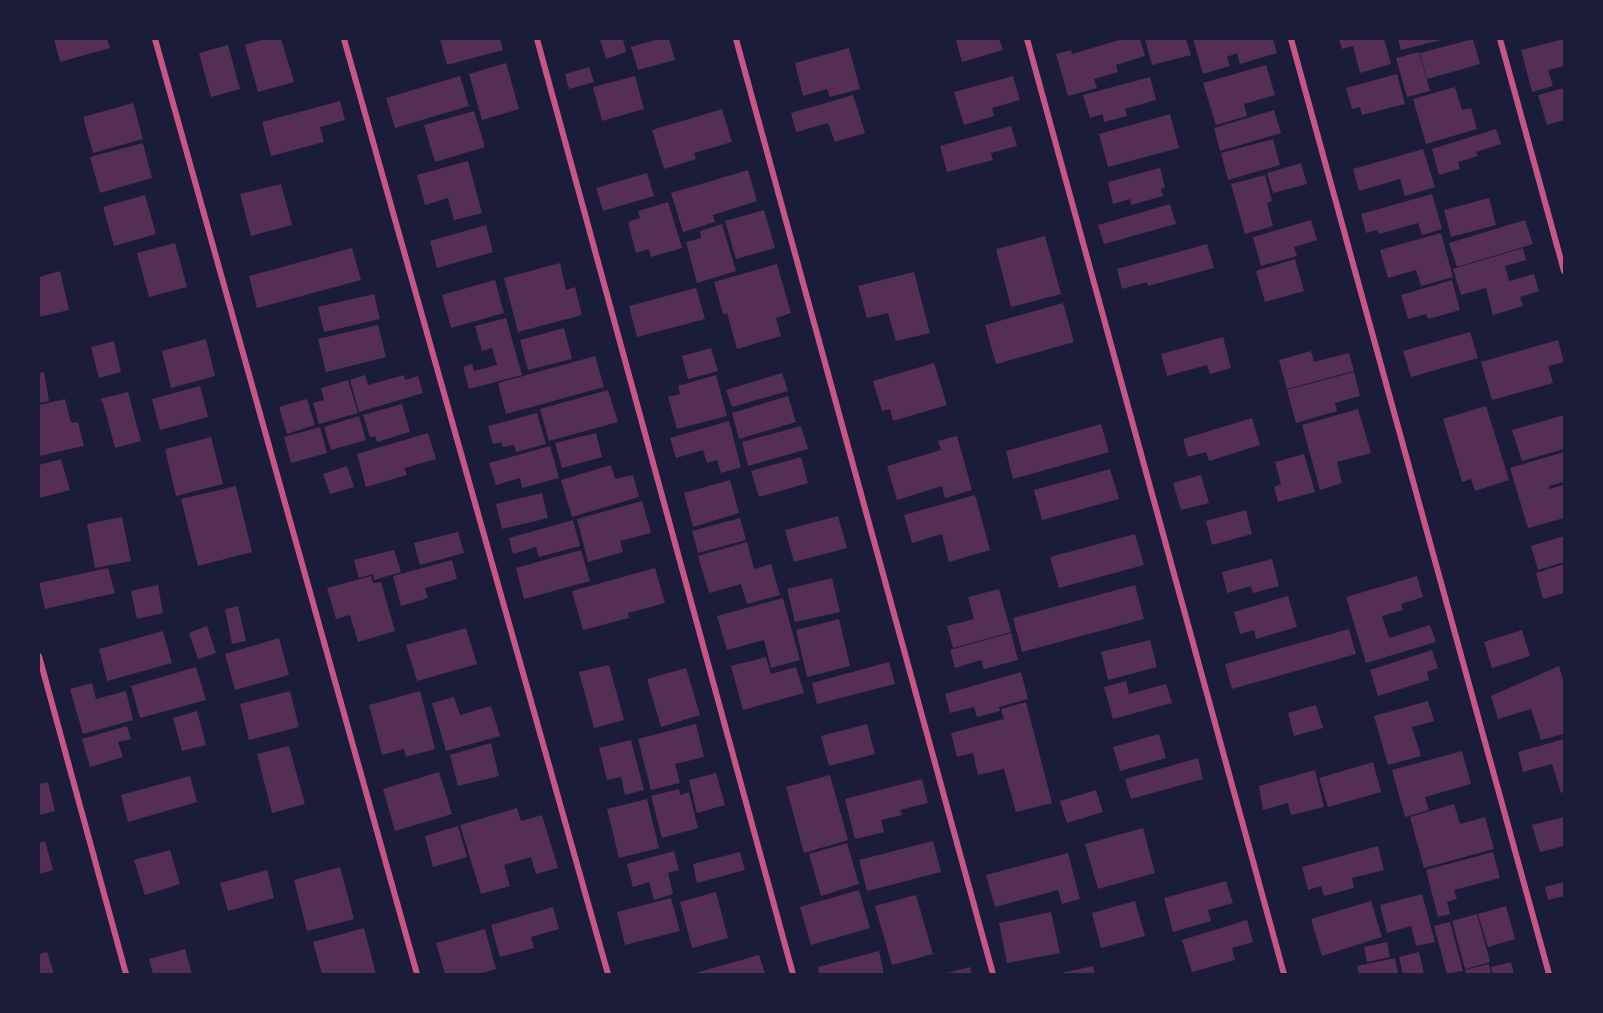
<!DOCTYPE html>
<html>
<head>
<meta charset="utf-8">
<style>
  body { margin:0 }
  #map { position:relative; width:1603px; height:1013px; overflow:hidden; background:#1b1b3a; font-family:Bitter,serif }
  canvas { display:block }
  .frame { position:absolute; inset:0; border:40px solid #1b1b3a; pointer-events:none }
</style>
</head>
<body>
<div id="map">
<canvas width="1603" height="1013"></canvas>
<div class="frame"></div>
</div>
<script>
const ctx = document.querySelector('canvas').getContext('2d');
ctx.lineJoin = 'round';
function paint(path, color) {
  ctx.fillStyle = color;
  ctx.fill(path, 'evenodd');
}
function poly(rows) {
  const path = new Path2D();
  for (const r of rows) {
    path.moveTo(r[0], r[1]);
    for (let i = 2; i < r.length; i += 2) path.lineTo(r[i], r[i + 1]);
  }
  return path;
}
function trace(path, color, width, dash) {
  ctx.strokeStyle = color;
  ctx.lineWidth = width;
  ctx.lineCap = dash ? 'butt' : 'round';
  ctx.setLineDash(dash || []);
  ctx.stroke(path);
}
paint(poly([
  [54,39,107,39,110,48,60,62],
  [265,39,281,39,294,82,258,92,245,45],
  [440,39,500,39,503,50,447,65],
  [600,39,623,39,626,52,606,59],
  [659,39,669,39,675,60,638,70,631,47],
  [958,39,999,39,1003,50,962,62,956,40],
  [1123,39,1140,39,1145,56,1116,65,1118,72,1094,79,1097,88,1068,96,1056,54,1071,50,1072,54],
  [1145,39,1186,39,1191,55,1152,65],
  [1193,39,1273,39,1277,53,1240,64,1237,53,1227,57,1230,66,1203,74],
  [1339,39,1384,39,1391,64,1360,73,1353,46,1342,49],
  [1398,39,1441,39,1441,40,1401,50],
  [1473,39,1480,64,1427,79,1420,53],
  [1564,39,1564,66,1548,70,1553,86,1532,92,1521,50],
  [228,45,240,89,211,97,199,53],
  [849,48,860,89,830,97,827,89,803,96,795,63],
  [1419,52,1430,91,1407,97,1396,58],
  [506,63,519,109,482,120,469,74],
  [1266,65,1275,95,1244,104,1247,116,1216,125,1203,83],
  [589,67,594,82,569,89,565,74],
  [1397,74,1405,104,1362,115,1360,107,1352,109,1346,88],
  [460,76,469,106,395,128,386,98],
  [635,76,644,109,602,121,593,87],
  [1013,76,1020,100,992,108,994,116,964,125,954,92],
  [1150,77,1156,100,1125,109,1127,116,1104,122,1103,114,1090,118,1083,95],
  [1455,87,1462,110,1471,108,1477,129,1426,144,1413,99],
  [1564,88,1564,120,1547,125,1538,95],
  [853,95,865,133,835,142,828,123,796,132,791,113],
  [340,101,345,120,320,127,324,142,271,156,262,122],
  [133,103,143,139,93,153,83,117],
  [722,109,732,142,694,153,696,159,664,169,652,130],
  [1274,110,1281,133,1220,151,1214,128],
  [474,111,485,147,435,162,424,125],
  [1170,114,1179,148,1108,167,1099,134],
  [1011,126,1017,146,991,153,993,160,947,172,940,146],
  [1496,129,1501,144,1476,152,1478,156,1458,162,1460,169,1439,175,1432,149],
  [1273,139,1280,165,1228,180,1221,153],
  [143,143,152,178,100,193,90,157],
  [1423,149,1435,187,1405,196,1400,179,1359,191,1353,169],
  [468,161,482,213,454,220,448,198,425,205,417,175],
  [1301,163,1307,184,1273,193,1267,173],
  [1160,168,1165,187,1161,189,1163,196,1131,205,1130,199,1113,204,1108,182],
  [748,170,757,201,713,215,715,222,683,232,671,193],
  [647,173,654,196,603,211,596,188],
  [1265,175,1272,201,1267,203,1273,226,1245,234,1231,184],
  [281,184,292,225,251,236,240,194],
  [1432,194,1442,229,1422,235,1418,223,1379,234,1377,230,1366,233,1361,214],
  [145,195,156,234,114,246,103,207],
  [1489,198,1496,225,1451,237,1444,210],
  [668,202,682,248,651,257,649,249,636,253,628,222,640,218,638,211],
  [1170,204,1176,224,1104,244,1098,225],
  [764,210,775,248,736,259,725,221],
  [1311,220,1317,240,1294,247,1297,256,1261,266,1253,237],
  [1525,220,1533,244,1457,267,1449,243],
  [722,224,736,271,697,283,686,242,701,238,700,231],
  [486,225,493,252,437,268,430,241],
  [1441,233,1453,277,1421,286,1416,270,1388,278,1380,250],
  [1045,236,1061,294,1011,307,996,249],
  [175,243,187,287,149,297,137,253],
  [1207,244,1214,268,1148,286,1147,282,1122,289,1117,269],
  [352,248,361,280,257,308,249,276],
  [1523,248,1526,260,1505,266,1509,281,1534,274,1539,291,1520,297,1523,306,1493,315,1486,288,1461,295,1453,269],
  [1295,259,1304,291,1265,302,1256,271],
  [560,263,566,290,575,287,582,315,518,332,504,278],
  [777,264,791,313,776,318,781,336,737,349,727,313,723,314,714,282],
  [60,271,69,310,39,317,39,277],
  [914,272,930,333,896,341,888,313,867,318,858,286],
  [495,280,504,313,451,328,442,295],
  [1452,280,1460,310,1428,319,1426,314,1408,319,1401,295],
  [696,288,705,319,637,337,629,306],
  [374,294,380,319,324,332,318,307],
  [1063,303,1074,342,996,364,985,325],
  [506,318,522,375,469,389,463,367,472,364,474,371,497,365,492,348,482,351,475,326],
  [378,325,386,357,326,372,318,339],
  [564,328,572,359,528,370,520,340],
  [1470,332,1478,358,1411,377,1403,351],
  [1223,337,1231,368,1210,374,1207,365,1167,376,1161,354],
  [206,339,215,376,171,388,162,351],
  [1558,340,1564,362,1548,366,1553,383,1492,400,1481,362],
  [114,341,121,372,99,378,91,347],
  [711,348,718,371,688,379,682,356],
  [1311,351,1314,362,1349,353,1354,371,1287,389,1279,360],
  [595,356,604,387,506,414,498,383],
  [934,363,947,405,893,421,890,409,882,411,873,381],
  [44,372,49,401,39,403,39,373],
  [1354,372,1360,396,1335,403,1337,411,1296,423,1287,390],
  [782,373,788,391,732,407,726,390],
  [365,375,368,385,404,375,405,380,418,376,423,393,359,412,350,380],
  [716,375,727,416,677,429,668,397,680,394,678,386],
  [348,380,358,413,319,424,313,403,324,400,321,388],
  [200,386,208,417,160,430,152,399],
  [608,390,618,422,549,441,540,409],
  [128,392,141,441,115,448,103,403,100,399],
  [788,396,796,422,739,439,732,413],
  [65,399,71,423,78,422,84,446,39,456,39,405],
  [307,399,315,425,287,434,279,407],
  [402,404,410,432,377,442,375,436,370,437,363,415],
  [1486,406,1509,480,1475,491,1471,479,1462,482,1443,419],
  [1358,409,1371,453,1337,462,1342,483,1320,490,1302,425],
  [537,413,546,444,516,452,514,445,503,447,501,442,493,444,488,426],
  [1564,415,1564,449,1522,461,1512,430],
  [359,416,366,440,331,450,324,427],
  [1252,418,1260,445,1209,461,1206,452,1188,457,1183,439],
  [729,421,741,467,721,473,717,460,707,463,703,450,676,458,670,438],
  [1101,424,1109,452,1013,479,1006,451],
  [801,426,808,449,748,466,742,442],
  [320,427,327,453,291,463,284,437],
  [428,433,436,459,404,468,407,475,366,487,357,454],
  [596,433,602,457,562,468,555,443],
  [957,436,972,490,945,498,942,486,897,500,887,466,941,450,938,441],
  [211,437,223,484,176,496,165,449],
  [550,446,559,478,522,488,520,478,496,485,489,463],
  [1564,452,1564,482,1549,486,1549,489,1564,485,1564,518,1528,528,1510,468],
  [1304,454,1315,492,1278,502,1274,487,1281,484,1275,462],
  [801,457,808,483,759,497,751,471],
  [61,459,70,490,39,498,39,465],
  [611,465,615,479,633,475,639,497,572,517,561,480],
  [347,466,354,487,330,494,323,474],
  [1110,469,1119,499,1042,520,1034,490],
  [1201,475,1209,503,1181,510,1173,483],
  [730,480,739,513,693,527,684,493],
  [236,486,252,552,198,566,181,499],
  [542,493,548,518,502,529,496,504],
  [975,495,990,550,949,562,942,534,912,543,904,515],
  [642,501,651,533,620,541,623,552,588,562,577,519],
  [1246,510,1252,534,1212,545,1206,521],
  [838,516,847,548,794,562,785,530],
  [122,517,131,561,95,568,87,524],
  [740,518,746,540,698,553,692,531],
  [573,520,580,546,539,557,536,547,513,554,509,538],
  [458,532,464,553,420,565,414,543],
  [1135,534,1144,565,1059,588,1050,557],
  [1564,536,1564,562,1538,570,1531,546],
  [747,542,754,569,771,564,780,595,747,604,741,584,709,593,698,556],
  [394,550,401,572,374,580,373,574,359,578,354,560],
  [581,550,590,581,524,599,516,568],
  [1272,559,1279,586,1253,593,1251,586,1227,593,1222,572],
  [452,560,457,579,425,588,428,598,401,606,393,576],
  [1564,564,1564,593,1543,599,1536,573],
  [108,568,115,593,45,609,39,583],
  [655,568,665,603,628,613,629,618,583,630,572,591],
  [371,576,373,583,381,582,395,631,358,642,350,615,336,619,327,588],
  [1417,576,1423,597,1401,604,1403,610,1382,616,1389,638,1430,625,1436,642,1366,663,1346,597],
  [832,578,840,612,795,622,787,589],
  [158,585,163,613,137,619,131,591],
  [1135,585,1144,619,1022,652,1013,618],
  [999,589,1011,632,953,648,947,626,974,619,968,597],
  [1288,596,1297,627,1256,639,1254,630,1240,634,1234,612],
  [783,598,800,660,771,668,764,640,727,650,717,616],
  [238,606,246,641,232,644,225,609],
  [839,619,850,666,807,677,796,630],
  [207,626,216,653,198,659,189,633],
  [466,628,477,664,417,681,406,645],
  [1349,629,1356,654,1232,689,1225,664],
  [1522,630,1530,656,1492,668,1484,642],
  [163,631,172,663,107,681,99,649],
  [1011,633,1018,660,984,669,981,660,955,668,950,650],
  [279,638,289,675,235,690,225,654],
  [1150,640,1157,667,1108,680,1101,652],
  [1432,650,1438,668,1427,672,1429,680,1378,696,1370,670],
  [766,657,771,674,796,667,804,693,743,710,731,666],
  [889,662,895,684,817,704,812,683],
  [609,665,624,720,594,728,579,672],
  [1559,666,1564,684,1564,734,1541,740,1531,709,1498,719,1491,696],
  [196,667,206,700,140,718,131,686],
  [686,668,700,715,661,727,647,679],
  [1021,672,1028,699,999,707,1000,711,977,717,974,707,950,713,945,694],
  [1126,681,1129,694,1166,684,1172,703,1113,719,1104,687],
  [92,683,96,699,126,691,133,720,83,734,70,689],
  [290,691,299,727,249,740,240,704],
  [420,691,435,749,406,757,404,749,382,755,369,705],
  [454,697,460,715,491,706,500,736,446,751,432,703],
  [1428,701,1434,721,1412,727,1421,756,1388,765,1374,716],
  [1026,702,1052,803,1016,812,1004,769,978,775,973,753,957,757,951,733,1004,719,1001,709],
  [1316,705,1323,728,1294,736,1288,713],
  [197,711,206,745,182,751,173,718],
  [696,724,704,757,675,764,680,783,651,790,638,739],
  [867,724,875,754,829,766,821,736],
  [127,726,131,739,118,742,123,757,90,767,82,739],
  [1159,734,1166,758,1120,771,1113,747],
  [1564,739,1564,792,1561,793,1552,764,1523,772,1518,752],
  [631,740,644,790,625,795,621,777,607,780,599,748],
  [491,743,499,776,458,786,450,755],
  [289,746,305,804,272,813,257,754],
  [1462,751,1471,784,1425,797,1429,810,1405,817,1392,770],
  [1198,758,1203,779,1131,799,1125,779],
  [1373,762,1381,792,1328,807,1319,778],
  [1315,770,1324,807,1291,815,1288,803,1263,810,1259,786],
  [439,772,452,814,395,831,383,789],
  [716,773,725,805,697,813,689,780],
  [830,775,848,840,804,853,786,787],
  [190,776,197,802,128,822,121,795],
  [922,779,928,803,900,810,902,815,881,820,884,832,855,839,845,799],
  [48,782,55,811,39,815,39,784],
  [679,789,680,795,689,792,698,828,662,838,651,796],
  [1096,790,1103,812,1067,823,1060,801],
  [647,799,659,848,619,858,607,809],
  [1454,804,1460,824,1485,817,1494,849,1424,868,1410,817],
  [517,808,521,821,542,815,558,868,536,874,531,857,504,865,510,886,481,894,460,825],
  [1564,817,1564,846,1540,852,1532,825],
  [458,826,467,857,433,867,425,836],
  [1143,828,1155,873,1098,889,1085,844],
  [45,841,53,870,39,874,39,843],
  [933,841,941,872,867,891,859,860],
  [847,843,859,884,821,896,809,854],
  [1378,846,1384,870,1352,878,1354,888,1324,896,1321,886,1308,890,1302,867],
  [170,850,180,884,145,895,134,860],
  [674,851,679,870,668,873,673,894,654,900,649,882,633,887,627,864],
  [740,852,745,870,697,883,693,864],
  [1493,852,1500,878,1454,890,1457,899,1447,902,1450,914,1438,917,1426,870],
  [1068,853,1080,899,1062,904,1058,890,995,907,986,875],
  [340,867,354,919,307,931,294,880],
  [267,870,274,898,228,911,220,883],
  [1226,881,1233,903,1208,910,1211,921,1173,932,1164,898],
  [1564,882,1564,896,1548,900,1545,887],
  [859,890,870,928,811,945,800,907],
  [716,892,728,938,692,948,680,902],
  [1422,894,1435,942,1416,946,1411,926,1387,933,1380,905],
  [916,895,933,954,892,965,875,906],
  [671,898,680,931,625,945,617,912],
  [1135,901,1145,936,1101,948,1092,913],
  [1371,901,1382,937,1322,956,1311,919],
  [1506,906,1515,939,1488,947,1478,914],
  [553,907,559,929,531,937,534,948,500,957,491,925],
  [1051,912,1060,953,1007,963,999,923],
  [1477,914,1490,962,1465,969,1452,921],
  [1247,920,1253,942,1232,948,1235,960,1192,972,1182,940],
  [1450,922,1463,971,1447,974,1434,926],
  [364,928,376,974,322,974,313,942],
  [485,929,496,969,479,974,445,974,436,943],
  [1387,942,1390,957,1367,962,1364,947],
  [185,949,192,974,153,974,149,959],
  [879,951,884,974,819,974,818,967],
  [47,952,54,974,39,974,39,954],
  [1419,952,1424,974,1403,974,1399,957],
  [759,955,765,974,696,974,695,973],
  [1395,958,1398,974,1359,974,1357,966],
  [1511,962,1514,974,1493,974,1491,967],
  [1489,964,1491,974,1466,974,1465,970],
  [1093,966,1095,974,1061,974,1061,973],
  [970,967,972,974,947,974,947,973]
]), '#542f53');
trace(poly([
  [155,39,417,974],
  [344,39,608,974],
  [537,39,793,974],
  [736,39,993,974],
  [1027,39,1284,974],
  [1291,39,1549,974],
  [1500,39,1564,271],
  [39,656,126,974]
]), '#c65784', 6);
</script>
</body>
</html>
